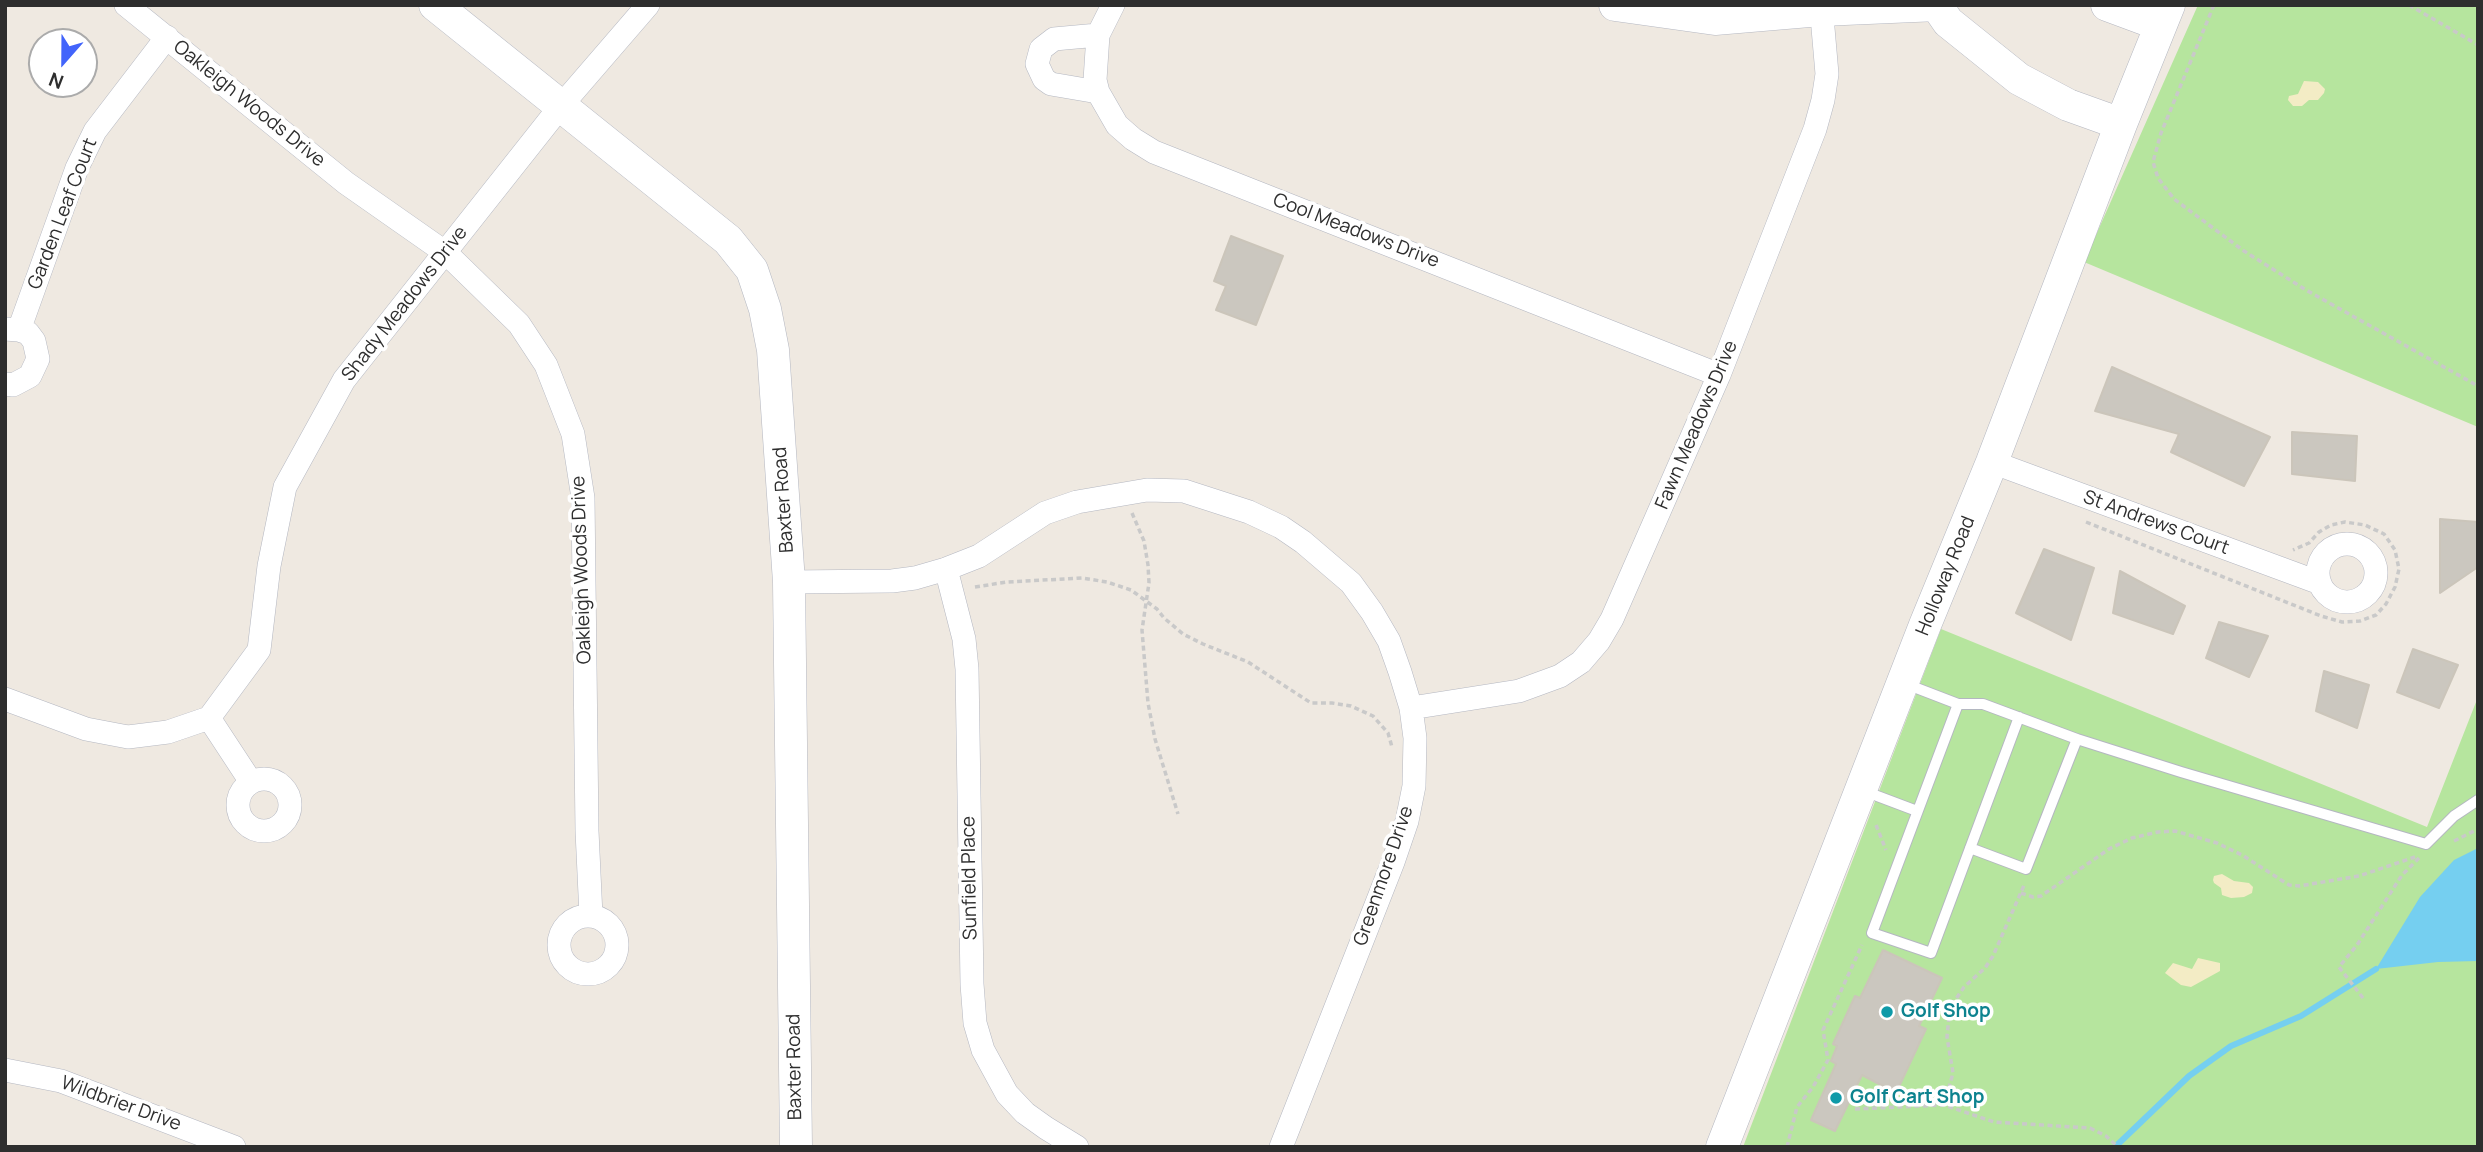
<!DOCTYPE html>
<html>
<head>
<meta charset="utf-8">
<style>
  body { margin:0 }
  #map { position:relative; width:2483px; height:1152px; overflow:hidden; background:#efe9e1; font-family:Manrope,sans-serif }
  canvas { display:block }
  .frame { position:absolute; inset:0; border:7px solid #2e2e2e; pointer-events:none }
  .north { position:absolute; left:28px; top:28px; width:70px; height:70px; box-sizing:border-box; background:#fff; border:2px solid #ababab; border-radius:50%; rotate:201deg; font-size:19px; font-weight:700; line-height:28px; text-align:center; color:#2e2e2e }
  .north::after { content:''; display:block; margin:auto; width:24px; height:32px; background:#4264fb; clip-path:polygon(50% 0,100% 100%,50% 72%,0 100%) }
</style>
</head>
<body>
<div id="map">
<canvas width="2483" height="1152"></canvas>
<div class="frame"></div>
<div class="north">N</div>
</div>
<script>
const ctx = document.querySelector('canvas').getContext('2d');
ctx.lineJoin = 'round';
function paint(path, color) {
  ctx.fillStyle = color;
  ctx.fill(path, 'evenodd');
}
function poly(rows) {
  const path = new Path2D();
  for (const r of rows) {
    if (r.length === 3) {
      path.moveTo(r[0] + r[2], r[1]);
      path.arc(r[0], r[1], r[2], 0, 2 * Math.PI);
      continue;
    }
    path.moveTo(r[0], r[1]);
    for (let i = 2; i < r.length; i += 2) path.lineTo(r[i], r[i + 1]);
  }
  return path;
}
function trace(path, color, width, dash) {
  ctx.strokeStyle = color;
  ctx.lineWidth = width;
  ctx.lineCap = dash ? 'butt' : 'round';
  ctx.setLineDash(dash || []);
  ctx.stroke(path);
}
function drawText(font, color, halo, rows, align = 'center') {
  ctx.font = font + ' Manrope,sans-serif';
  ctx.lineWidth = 7;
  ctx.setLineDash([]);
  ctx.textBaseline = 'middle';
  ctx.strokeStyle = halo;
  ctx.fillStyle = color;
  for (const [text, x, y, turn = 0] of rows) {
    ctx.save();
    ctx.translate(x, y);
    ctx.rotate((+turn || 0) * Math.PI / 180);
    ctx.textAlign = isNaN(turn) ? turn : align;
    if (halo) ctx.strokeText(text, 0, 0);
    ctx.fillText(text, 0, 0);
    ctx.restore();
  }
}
paint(poly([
  [2198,5,2478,5,2478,427,2084,262],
  [1941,629,2427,827,2478,697,2478,1147,1743,1147]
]), '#b6e59e');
paint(poly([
  [2304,81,2318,82,2325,89,2324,93,2318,100,2309,100,2302,106,2293,106,2288,100,2289,96,2298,94],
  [2222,874,2234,881,2249,883,2253,887,2252,893,2244,897,2231,898,2222,895,2221,888,2214,883,2213,880,2214,876],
  [2198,958,2220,963,2220,971,2191,987,2181,985,2165,973,2173,963,2192,969]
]), '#f3ecc5');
paint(poly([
  [2478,848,2478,961,2438,962,2376,969,2420,897,2454,860]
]), '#75cff0');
trace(poly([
  [2115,1147,2189,1076,2231,1046,2301,1016,2376,969]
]), '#75cff0', 6);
const building = poly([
  [1231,236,1283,256,1256,325,1216,310,1226,286,1214,281,1231,236],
  [2112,367,2270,437,2244,486,2171,452,2179,434,2095,411,2112,367],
  [2292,432,2357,436,2355,481,2292,474,2292,432],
  [2440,519,2478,522,2478,567,2440,593,2440,519],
  [2044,549,2094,568,2071,640,2016,613,2044,549],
  [2120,571,2185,606,2173,634,2113,613,2120,571],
  [2219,622,2268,636,2249,677,2206,658,2219,622],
  [2413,649,2458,665,2439,708,2397,692,2413,649],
  [2324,671,2369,685,2357,728,2316,711,2324,671],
  [1883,950,1942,978,1919,1026,1926,1029,1896,1093,1862,1075,1835,1131,1811,1120,1836,1064,1831,1061,1837,1046,1833,1044,1855,996,1860,998,1883,950]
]);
paint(building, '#cbc7bf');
trace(building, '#cbc5ba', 2);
const lane = poly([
  [1906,684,1958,704,1983,704,2077,739,2181,772,2426,844,2454,816,2478,800],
  [1958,704,1872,933,1931,953,2019,717],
  [1864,791,1917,811],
  [1970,848,2026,869,2077,739]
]);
const street = poly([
  [126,5,346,183,446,253,519,324,546,365,573,434,583,498,587,831,591,916],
  [1113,5,1098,35,1095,80,1098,92,1117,125,1133,139,1154,152,1719,375],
  [1098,92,1051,84,1044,79,1037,64,1041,49,1054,39,1098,35],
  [5,329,19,330,28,333,34,341,38,359,30,376,13,385,5,384],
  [19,330,77,168,95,131,167,37],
  [1992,462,2320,583],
  [2347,573,29],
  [946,569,964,639,967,669,972,984,975,1023,983,1050,1007,1094,1025,1113,1046,1128,1077,1147],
  [789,582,892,581,915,578,946,569,979,556,1045,513,1077,502,1147,490,1184,491,1249,512,1281,527,1303,542,1351,583,1372,612,1389,641,1400,672,1411,708,1415,738,1414,786,1407,821,1393,862,1281,1147],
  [5,699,86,729,128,737,168,732,209,718],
  [1411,708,1519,691,1560,676,1581,662,1599,641,1612,619,1719,375,1815,129,1823,100,1827,74,1821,5],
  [209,718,259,650,269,566,285,487,344,380,560,107,648,5],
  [209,718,251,782],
  [264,805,26],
  [588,945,29],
  [5,1070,61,1081,234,1147]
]);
const secondary = poly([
  [435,5,728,240,752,270,765,309,773,350,789,582,796,1147],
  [1615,5,1715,19,1821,10,1938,5],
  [2107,5,2161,25],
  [1937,6,1948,22,2019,79,2068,105,2121,124],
  [1722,1147,1925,625,1992,462,2121,124,2169,5]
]);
trace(lane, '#b4b7c1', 12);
trace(street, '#b4b7c1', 24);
trace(secondary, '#b4b7c1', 33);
trace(poly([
  [2214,5,2161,133,2153,162,2158,178,2174,199,2244,251,2306,290,2478,386],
  [2409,5,2478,45],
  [1132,513,1144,541,1148,565,1149,583,1142,630,1148,703,1155,739,1178,814],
  [2086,522,2321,616,2342,622,2360,621,2376,615,2386,604,2395,587,2399,569,2395,550,2384,534,2365,525,2345,522,2331,525,2319,532,2309,543,2293,550],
  [975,587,1007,582,1082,578,1107,582,1131,590,1157,609,1164,618,1183,634,1203,644,1248,662,1311,703,1332,703,1351,706,1373,716,1388,733,1392,747],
  [1876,825,1886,850],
  [2454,841,2478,829],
  [2021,893,2033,897,2041,896,2109,849,2132,838,2158,832,2175,831,2217,843,2242,855,2289,885,2299,886,2359,876,2415,857],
  [2363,998,2339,967,2357,945,2402,875,2419,858],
  [1944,1105,1953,1073,1947,1037,1949,1017,1954,1002,1964,987,1985,968,1993,956,2025,883],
  [1855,1109,1944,1105,1994,1122,2090,1128,2106,1136,2118,1147],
  [1787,1147,1797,1107,1813,1087,1828,1060,1823,1030,1862,945]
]), '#c9c9c9', 3.5, [5, 3.5]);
trace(lane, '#fff', 10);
trace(street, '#fff', 23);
trace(secondary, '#fff', 32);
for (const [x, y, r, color] of [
  [1887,1012,7,"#0f9aa8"],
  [1836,1098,7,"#0f9aa8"]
]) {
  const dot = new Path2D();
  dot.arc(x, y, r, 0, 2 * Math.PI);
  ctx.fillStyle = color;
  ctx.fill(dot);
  trace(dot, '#fff', 2.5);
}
drawText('19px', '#2e2e2e', '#fff', [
  ["Oakleigh Woods Drive",249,104,39],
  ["Garden Leaf Court",63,214,-69],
  ["Cool Meadows Drive",1356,231,21],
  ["Shady Meadows Drive",405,304,-52],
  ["Fawn Meadows Drive",1697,425,-67],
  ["Baxter Road",784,500,-94],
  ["St Andrews Court",2156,523,20],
  ["Oakleigh Woods Drive",582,570,-92],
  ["Holloway Road",1946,576,-68],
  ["Greenmore Drive",1384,876,-71],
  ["Sunfield Place",970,878,-91],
  ["Baxter Road",795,1067,-91],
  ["Wildbrier Drive",121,1104,20]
]);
drawText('bold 19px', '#0d838f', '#fff', [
  ["Golf Shop",1901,1012],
  ["Golf Cart Shop",1850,1098]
], 'left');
</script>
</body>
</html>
